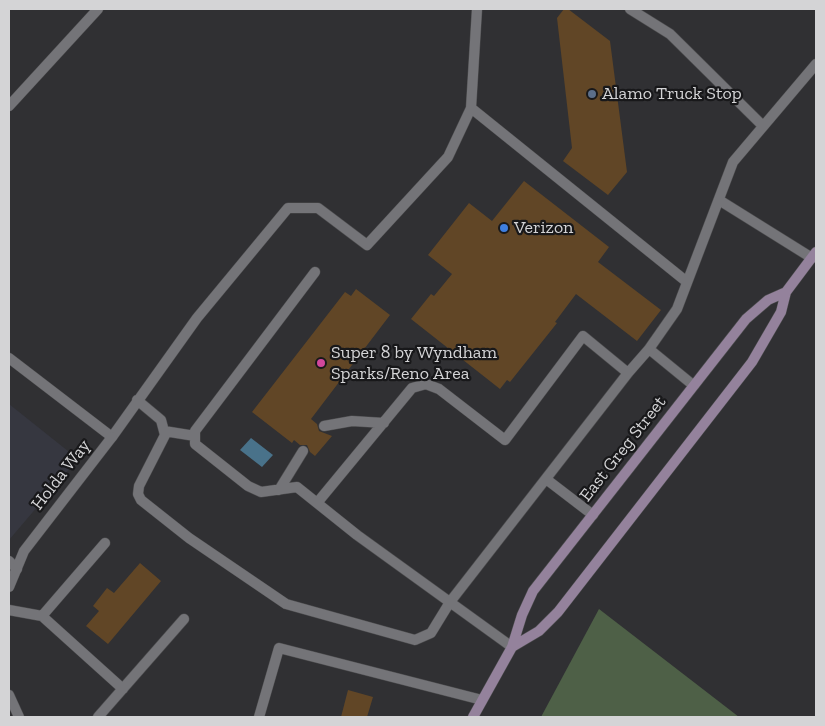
<!DOCTYPE html>
<html>
<head>
<meta charset="utf-8">
<style>
  body { margin:0 }
  #map { position:relative; width:825px; height:726px; overflow:hidden; background:#303033; font-family:"Zilla Slab",serif }
  canvas { display:block }
  .frame { position:absolute; inset:0; border:10px solid #d4d4d6; pointer-events:none }
</style>
</head>
<body>
<div id="map">
<canvas width="825" height="726"></canvas>
<div class="frame"></div>
</div>
<script>
const ctx = document.querySelector('canvas').getContext('2d');
ctx.lineJoin = 'round';
function paint(path, color) {
  ctx.fillStyle = color;
  ctx.fill(path, 'evenodd');
}
function poly(rows) {
  const path = new Path2D();
  for (const r of rows) {
    path.moveTo(r[0], r[1]);
    for (let i = 2; i < r.length; i += 2) path.lineTo(r[i], r[i + 1]);
  }
  return path;
}
function trace(path, color, width, dash) {
  ctx.strokeStyle = color;
  ctx.lineWidth = width;
  ctx.lineCap = dash ? 'butt' : 'round';
  ctx.setLineDash(dash || []);
  ctx.stroke(path);
}
function drawText(font, color, halo, rows, align = 'center') {
  ctx.font = font + ' "Zilla Slab",serif';
  ctx.lineWidth = 4.5;
  ctx.setLineDash([]);
  ctx.textBaseline = 'middle';
  ctx.strokeStyle = halo;
  ctx.fillStyle = color;
  for (const [text, x, y, turn = 0] of rows) {
    ctx.save();
    ctx.translate(x, y);
    ctx.rotate((+turn || 0) * Math.PI / 180);
    ctx.textAlign = isNaN(turn) ? turn : align;
    if (halo) ctx.strokeText(text, 0, 0);
    ctx.fillText(text, 0, 0);
    ctx.restore();
  }
}
paint(poly([
  [9,404,78,459,9,540]
]), '#363740');
paint(poly([
  [599,609,739,717,541,717]
]), '#4e6047');
paint(poly([
  [251,438,273,455,262,467,240,450]
]), '#49728a');
paint(poly([
  [564,9,568,9,610,41,627,172,608,195,563,161,572,148,557,18],
  [524,181,609,247,598,262,661,310,637,341,576,294,555,322,557,323,510,382,507,380,500,389,411,319,431,294,434,296,452,274,428,255,469,203,492,221],
  [356,289,390,315,311,419,317,424,319,431,332,436,315,456,310,452,307,445,300,445,294,440,292,443,252,412,345,292,351,296],
  [140,563,161,581,108,644,86,626,99,611,93,606,107,588,114,593],
  [348,690,373,697,367,717,341,717]
]), '#614626');
const service = poly([
  [630,9,670,34,763,126],
  [9,106,98,9],
  [471,108,687,282],
  [719,200,812,258],
  [315,272,195,431,195,444,248,486,261,492,297,487,357,535,512,647],
  [649,349,677,309,733,162,816,64],
  [9,358,112,437,197,318,288,208,318,208,367,245,448,157,471,108,477,9],
  [628,373,649,349,693,385],
  [137,400,161,420,165,435,139,486,138,494,141,500,189,538,286,604,415,640,431,633,450,602,628,373,583,336,505,440,439,389,426,384,412,388,317,503],
  [324,426,352,421,384,423],
  [164,431,195,436],
  [546,479,593,515],
  [279,490,303,451],
  [9,561,17,569],
  [9,610,42,616,105,543],
  [42,616,123,689],
  [98,717,184,619],
  [259,717,279,648,482,700]
]);
const minor = poly([
  [9,587,24,551,112,437],
  [9,695,19,717]
]);
const secondary = poly([
  [512,647,539,631,558,612,752,362,781,312,786,292,816,252],
  [473,717,512,647,522,615,533,591,746,319,768,300,786,292]
]);
trace(service, '#4d4d4f', 11);
trace(minor, '#4d4d4f', 11);
trace(secondary, '#4d4d4f', 11);
trace(service, '#747478', 10);
trace(minor, '#747478', 10);
trace(secondary, '#94829c', 10);
for (const [x, y, r, color] of [
  [592,94,5,"#5c6f8a"],
  [504,228,5,"#3f7fe0"],
  [321,363,5,"#d1479c"]
]) {
  const dot = new Path2D();
  dot.arc(x, y, r, 0, 2 * Math.PI);
  ctx.fillStyle = color;
  ctx.fill(dot);
  trace(dot, '#18181a', 2);
}
drawText('18px', '#d4d4d6', '#18181a', [
  ["Alamo Truck Stop",602,94],
  ["Verizon",514,228],
  ["Super 8 by Wyndham",331,353],
  ["Sparks/Reno Area",331,374]
], 'left');
drawText('18px', '#d4d4d6', '#18181a', [
  ["East Greg Street",623,449,-52],
  ["Holda Way",61,475,-52]
]);
</script>
</body>
</html>
